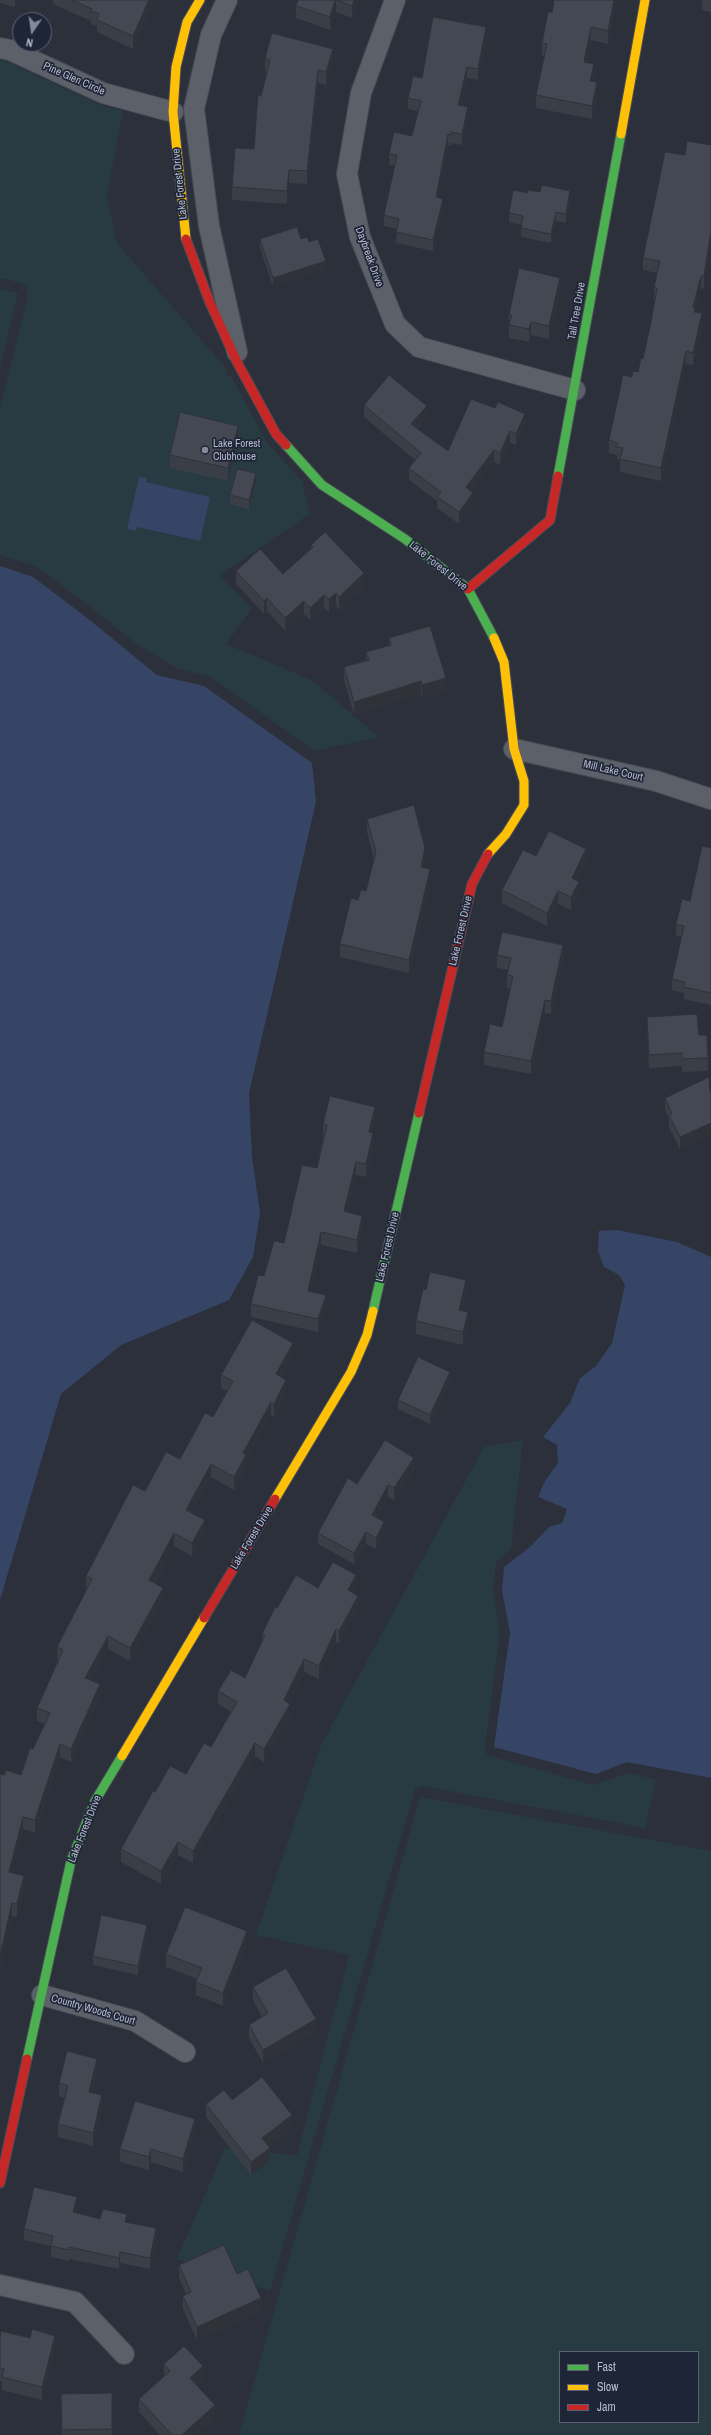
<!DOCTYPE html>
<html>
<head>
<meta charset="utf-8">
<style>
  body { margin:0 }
  #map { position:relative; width:711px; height:2435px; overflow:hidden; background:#2b303b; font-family:"Archivo Narrow",sans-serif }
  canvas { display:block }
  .legend { position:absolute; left:559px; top:2351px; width:140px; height:72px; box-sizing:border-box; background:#1e2537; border:1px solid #5b6173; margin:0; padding:5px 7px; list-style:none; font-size:12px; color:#b6bbcc }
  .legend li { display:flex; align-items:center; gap:8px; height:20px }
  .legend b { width:20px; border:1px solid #5b6173 }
  .north { position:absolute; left:12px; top:12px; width:40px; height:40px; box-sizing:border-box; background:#1e2537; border:1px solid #5b6173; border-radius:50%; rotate:193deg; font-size:11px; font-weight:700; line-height:16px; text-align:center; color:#b6bbcc }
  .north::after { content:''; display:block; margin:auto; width:14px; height:18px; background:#858a99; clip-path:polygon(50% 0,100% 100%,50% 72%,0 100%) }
</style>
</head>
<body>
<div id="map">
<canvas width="711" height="2435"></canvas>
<ul class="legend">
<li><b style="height:5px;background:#4caf50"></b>Fast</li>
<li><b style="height:5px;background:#ffc107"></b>Slow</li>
<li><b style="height:5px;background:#c62828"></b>Jam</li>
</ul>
<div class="north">N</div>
</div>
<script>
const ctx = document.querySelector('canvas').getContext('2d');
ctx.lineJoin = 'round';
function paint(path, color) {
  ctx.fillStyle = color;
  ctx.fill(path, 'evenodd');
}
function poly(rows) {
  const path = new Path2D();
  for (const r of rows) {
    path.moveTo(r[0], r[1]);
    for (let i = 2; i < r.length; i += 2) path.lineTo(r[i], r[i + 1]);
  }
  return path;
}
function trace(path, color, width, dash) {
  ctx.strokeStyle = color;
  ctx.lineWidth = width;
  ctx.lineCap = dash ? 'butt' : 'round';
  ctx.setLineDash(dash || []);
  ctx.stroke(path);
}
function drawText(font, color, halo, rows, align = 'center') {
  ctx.font = font + ' "Archivo Narrow",sans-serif';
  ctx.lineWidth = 3.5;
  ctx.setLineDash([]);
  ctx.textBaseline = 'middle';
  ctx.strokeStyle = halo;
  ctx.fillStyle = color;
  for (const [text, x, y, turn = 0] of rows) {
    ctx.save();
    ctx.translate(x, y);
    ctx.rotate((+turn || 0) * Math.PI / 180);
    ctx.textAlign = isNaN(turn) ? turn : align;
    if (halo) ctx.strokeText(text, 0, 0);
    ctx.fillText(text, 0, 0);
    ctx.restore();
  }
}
paint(poly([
  [0,61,7,62,98,104,123,111,107,196,117,243,226,368,226,375,230,375,233,379,266,441,302,481,310,514,220,575,252,608,226,644,312,680,379,737,315,751,209,676,178,669,135,643,92,608,36,566,0,555,0,408,28,296,26,286,21,283,0,278],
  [0,289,18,293,0,368],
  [523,1440,511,1549,497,1561,495,1567,493,1591,500,1633,485,1746,487,1755,594,1785,627,1773,656,1779,645,1828,423,1786,415,1789,270,2291,177,2259,225,2148,297,2155,349,1955,256,1935,321,1745,484,1447],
  [420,1797,711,1851,711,2435,239,2435],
  [560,2352,698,2352,698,2422,560,2422]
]), '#283a42');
paint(poly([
  [139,477,147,478,146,482,210,497,200,541,137,527,136,531,127,529],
  [0,566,33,577,86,617,157,675,204,686,312,763,316,802,249,1093,252,1156,260,1213,253,1257,229,1300,121,1345,61,1394,0,1600],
  [617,1230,677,1242,711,1257,711,1778,627,1762,596,1774,494,1747,510,1633,502,1591,504,1567,530,1547,549,1527,562,1523,567,1509,538,1497,545,1481,558,1463,557,1445,543,1437,570,1403,580,1378,596,1366,612,1343,625,1285,619,1275,604,1267,598,1251,599,1231]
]), '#364466');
const street = poly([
  [227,0,211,35,194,109,209,226,237,352],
  [395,0,361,93,347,174,360,237,395,324,419,347,575,390],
  [0,48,10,50,103,93,173,112],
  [514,749,656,781,711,799],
  [42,1995,135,2021,185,2052],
  [0,2285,75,2302,124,2354]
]);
const fast = poly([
  [286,445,322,485,405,539,468,589,494,638],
  [558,476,621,134],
  [373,1311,419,1113],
  [27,2059,71,1861,95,1801,122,1756]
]);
const slow = poly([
  [621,134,645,0],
  [186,239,173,112,176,67,187,22,200,0],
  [488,854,506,834,524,805,524,781,514,749,504,662,494,638],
  [275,1499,351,1372,367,1335,373,1311],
  [122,1756,204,1618]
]);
const jam = poly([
  [186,239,210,303,237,362,276,434,286,445],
  [468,589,550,520,558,476],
  [419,1113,472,884,488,854],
  [204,1618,275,1499],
  [0,2183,27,2059]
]);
trace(street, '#484b54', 22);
trace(fast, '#484b54', 11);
trace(slow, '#484b54', 11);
trace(jam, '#484b54', 11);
trace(street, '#5c6069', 20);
trace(fast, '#4caf50', 9);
trace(slow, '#ffc107', 9);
trace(jam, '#c62828', 9);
paint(poly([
  [0,0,17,0,15,7,0,3],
  [53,0,153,0,153,4,133,49,97,32,97,26,91,24,91,21,53,4],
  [298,0,358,0,352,18,336,12,330,30,296,18,296,6],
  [616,0,608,44,591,40,587,62,594,77,593,82,597,95,592,119,536,108,536,95,544,56,542,56,542,43,552,12],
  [702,0,711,0,711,12,702,10],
  [486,38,478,80,467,78,461,105,468,118,462,145,451,143,451,146,448,145,438,197,443,210,433,251,396,243,397,229,384,226,384,215,395,166,389,165,389,154,412,136,418,111,408,109,408,98,422,78],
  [265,58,333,62,326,85,318,83,307,184,289,183,287,204,232,200,232,187,254,149,261,96,267,72,265,71],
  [711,145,711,243,704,289,701,288,695,312,702,326,693,365,686,364,661,481,620,472,620,460,617,459,617,455,609,453,609,440,632,377,638,372,643,359,651,322,655,300,654,299,654,287,657,273,643,270,643,258,685,155],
  [528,193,570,199,566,223,556,221,551,243,521,237,521,225,509,222,509,213],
  [260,239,301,239,309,242,326,270,273,287,260,248],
  [560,291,549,339,531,335,529,342,509,338,509,315],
  [364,405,427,418,417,429,448,451,525,425,516,445,510,443,500,465,494,462,471,492,473,504,459,524,437,508,437,501,409,480,409,468,415,460,364,417],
  [238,438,228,481,170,468,170,455],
  [256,482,249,509,230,504,230,495],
  [311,545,364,586,339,610,336,606,329,612,324,608,310,620,304,614,285,631,267,611,264,614,236,584,236,571,283,574,311,549],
  [389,638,446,691,422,698,421,694,354,715,344,680,344,667,366,660,366,652,389,645],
  [367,819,425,861,424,867,430,881,409,973,340,957,340,944,358,900,366,891,374,859,367,832],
  [711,848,711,1005,684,999,684,993,672,990,672,979,682,937,676,936,676,924,690,901],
  [536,856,586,862,577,881,579,895,571,910,558,904,547,926,502,903,502,890],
  [497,955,563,958,551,1014,545,1013,531,1074,484,1065,484,1052,502,1027,510,989,507,988,507,975,508,970,497,968],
  [647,1017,699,1035,708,1058,708,1071,682,1072,682,1066,649,1068,647,1030],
  [711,1092,711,1134,680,1149,669,1127,669,1119,665,1110,665,1098],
  [375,1120,372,1132,373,1146,366,1177,356,1175,347,1212,362,1229,357,1253,321,1245,310,1292,326,1308,318,1332,251,1317,251,1304,264,1276,284,1243,317,1168,323,1137,323,1124],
  [426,1290,466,1293,462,1311,468,1325,463,1345,416,1334,416,1321],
  [293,1356,281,1378,286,1393,274,1417,271,1415,246,1460,246,1468,234,1490,211,1477,191,1513,205,1533,192,1556,174,1546,155,1583,163,1601,130,1661,108,1649,91,1680,100,1697,71,1762,60,1757,35,1833,23,1829,12,1873,24,1889,17,1917,12,1916,0,1969,0,1774,4,1775,21,1775,45,1724,37,1721,37,1708,58,1660,57,1660,57,1647,87,1590,86,1589,86,1576,145,1491,180,1459,213,1417,227,1391,221,1388,221,1375],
  [450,1381,430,1424,398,1409,398,1400],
  [414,1470,394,1500,388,1497,377,1517,384,1534,376,1549,366,1544,354,1564,318,1544,318,1533,357,1484],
  [318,1588,356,1588,353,1593,358,1609,339,1644,336,1642,319,1679,304,1672,289,1703,290,1717,264,1762,255,1756,193,1863,178,1855,161,1884,121,1862,121,1849,155,1792,186,1774,211,1747,231,1712,218,1704,218,1691,245,1678,262,1642,262,1634,277,1608],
  [147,1934,138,1975,93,1965,93,1956],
  [247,1944,223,2006,196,1995,196,1982,197,1979,166,1967,166,1954],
  [253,1987,316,2032,263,2063,249,2038,249,2025,262,2017,253,2000],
  [97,2072,92,2093,102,2108,93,2146,58,2137,58,2124,64,2098,59,2096,59,2083],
  [232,2100,292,2128,269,2146,270,2161,251,2175,206,2117,206,2104],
  [195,2132,183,2172,151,2162,149,2170,120,2162,120,2149],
  [77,2208,76,2212,100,2219,127,2222,156,2239,150,2269,120,2263,119,2269,69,2259,69,2261,51,2257,51,2246,24,2240,24,2229],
  [179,2265,237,2274,261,2311,197,2340,183,2309,183,2296,186,2294,179,2278],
  [0,2336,55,2348,42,2400,2,2390,2,2382,0,2381],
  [164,2364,203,2379,196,2385,215,2418,196,2435,160,2435,139,2412,139,2399,164,2377],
  [112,2393,112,2435,62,2435,61,2394]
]), '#3a3e47');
paint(poly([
  [15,0,17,0,15,7],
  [149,0,153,0,153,4,133,49,133,36],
  [336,0,336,12,330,30,330,17],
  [354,0,358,0,352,18,352,6],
  [614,0,616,0,608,44,608,31],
  [486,27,486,38,478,80,478,69],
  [591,27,591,40,584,75,584,62],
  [333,49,333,62,326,85,326,72],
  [594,64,594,77,590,94,590,81],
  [467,67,467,78,458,116,458,105],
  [318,70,318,83,307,184,307,171],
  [597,82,597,95,592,119,592,106],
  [468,107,468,118,462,145,462,134],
  [448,134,448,145,436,208,436,197],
  [289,170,289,183,287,204,287,191],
  [570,191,570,199,566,223,566,214],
  [443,199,443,210,433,251,433,240],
  [556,212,556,221,551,243,551,234],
  [711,231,711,243,704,289,704,276],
  [326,261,326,270,273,287,273,278],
  [701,276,701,288,695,312,695,320,693,307],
  [560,278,560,291,549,339,549,326],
  [702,313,702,326,693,365,693,353],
  [531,322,531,335,529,342,529,329],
  [686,351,686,364,661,481,661,468],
  [427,406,427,418,411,436,411,424],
  [525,414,525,425,516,445,516,434],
  [238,426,238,438,228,481,228,468],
  [510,431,510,443,500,465,500,453],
  [494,450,494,462,466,499,466,487],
  [256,473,256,482,249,509,249,500],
  [473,493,473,504,459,524,459,512],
  [364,573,364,586,339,610,339,597],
  [336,593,336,606,329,612,329,599],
  [324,595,324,608,310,620,310,608],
  [267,598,267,611,264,614,264,601],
  [304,601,304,614,285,631,285,618],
  [446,678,446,691,422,698,422,685],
  [421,681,421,694,354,715,354,702],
  [425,848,425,861,421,880,421,867],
  [586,849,586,862,572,891,572,878],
  [430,869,430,881,409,973,409,960],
  [579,882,579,895,571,910,571,897],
  [558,891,558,904,547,926,547,913],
  [563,945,563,958,551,1014,551,1001],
  [545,1000,545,1013,531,1074,531,1061],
  [375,1107,375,1120,369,1145,369,1132],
  [711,1123,711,1134,680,1149,680,1137],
  [373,1133,373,1146,366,1177,366,1164],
  [356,1162,356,1175,344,1224,344,1211],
  [362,1216,362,1229,357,1253,357,1240],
  [321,1232,321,1245,308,1304,308,1291],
  [466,1280,466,1293,459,1323,459,1310],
  [326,1295,326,1308,318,1332,318,1319],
  [468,1312,468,1325,463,1345,463,1332],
  [293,1343,293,1356,276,1387,276,1374],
  [450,1372,450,1381,430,1424,430,1415],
  [286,1380,286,1393,274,1417,274,1404],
  [271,1402,271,1415,246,1460,246,1468,234,1490,234,1477,243,1453],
  [414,1458,414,1470,394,1500,394,1488],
  [211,1464,211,1477,186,1523,186,1510],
  [388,1485,388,1497,372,1526,372,1515],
  [205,1520,205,1533,192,1556,192,1543],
  [384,1522,384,1534,376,1549,376,1538],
  [366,1532,366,1544,354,1564,354,1553],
  [174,1533,174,1546,149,1593,149,1580],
  [356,1575,356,1588,348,1603,348,1590],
  [163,1588,163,1601,130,1661,130,1648],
  [358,1596,358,1609,339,1644,339,1631],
  [336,1629,336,1642,319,1679,319,1666],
  [108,1636,108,1649,85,1691,85,1678],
  [304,1659,304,1672,284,1713,284,1700],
  [100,1684,100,1697,71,1762,71,1749],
  [290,1704,290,1717,264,1762,264,1749],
  [255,1743,255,1756,193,1863,193,1851],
  [60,1744,60,1757,35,1833,35,1820],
  [23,1817,23,1829,9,1885,9,1872],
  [178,1842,178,1855,161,1884,161,1871],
  [24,1876,24,1889,17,1917,17,1904],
  [12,1903,12,1916,0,1969,0,1956],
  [147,1925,147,1934,138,1975,138,1966],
  [247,1931,247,1944,223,2006,223,1993],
  [316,2019,316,2032,263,2063,263,2050],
  [97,2059,97,2072,89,2105,89,2092],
  [102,2095,102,2108,93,2146,93,2133],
  [292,2115,292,2128,262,2151,262,2138],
  [195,2119,195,2132,183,2172,183,2159],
  [270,2148,270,2161,251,2175,251,2162],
  [151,2149,151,2162,149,2170,149,2157],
  [77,2197,77,2208,73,2223,73,2212],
  [156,2228,156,2239,150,2269,150,2258],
  [120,2252,120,2263,119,2269,119,2258],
  [261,2298,261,2311,197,2340,197,2327],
  [55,2336,55,2348,42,2400,42,2387],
  [203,2366,203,2379,190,2391,190,2378],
  [215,2405,215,2418,196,2435,182,2435]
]), '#303239');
const building = poly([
  [72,0,149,0,133,36,97,20,99,14,91,11,92,9,72,0],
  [298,0,335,0,330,17,296,6,298,0],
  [337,0,354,0,352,6,337,0],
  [554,0,614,0,608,31,591,27,584,62,594,64,590,81,597,82,592,106,536,95,547,44,542,43,548,12,552,12,554,0],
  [433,17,486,27,478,69,467,67,458,105,468,107,462,134,451,132,451,135,448,134,436,197,443,199,433,240,396,232,399,219,384,215,397,155,389,154,394,132,412,136,421,101,408,98,413,76,422,78,433,17],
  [272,33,333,49,326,72,318,70,307,171,289,170,287,191,232,187,235,148,254,149,258,95,261,96,270,60,265,58,272,33],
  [687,141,711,145,711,231,704,276,701,276,693,307,695,308,694,312,702,313,693,353,686,351,661,468,620,459,623,448,617,447,618,443,609,440,623,375,632,377,633,371,638,372,641,358,643,359,651,322,657,288,654,287,660,261,643,258,665,152,685,155,687,141],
  [542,185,570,191,566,214,556,212,551,234,521,228,523,216,509,213,513,190,528,193,528,190,540,192,542,185],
  [297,227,301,239,307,237,309,242,318,239,326,261,273,278,260,239,297,227],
  [519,268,560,278,549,326,531,322,529,329,509,325,512,315,509,315,519,268],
  [389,375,427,406,411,424,448,451,471,399,495,408,498,402,525,414,516,434,510,431,500,453,494,450,466,487,473,493,459,512,437,497,441,492,409,468,421,453,364,405,389,375],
  [180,412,238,426,228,468,170,455,180,412],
  [237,469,256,473,249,500,230,495,237,469],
  [325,532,364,573,339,597,336,593,329,599,324,595,310,608,304,601,285,618,267,598,264,601,236,571,260,549,283,574,313,547,311,545,325,532],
  [430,626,446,678,422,685,421,681,354,702,344,667,369,660,366,652,391,645,389,638,430,626],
  [414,805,425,848,421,867,430,869,409,960,340,944,351,898,358,900,361,890,366,891,376,852,367,819,414,805],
  [549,831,586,849,572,878,579,882,571,897,558,891,547,913,502,890,523,850,536,856,549,831],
  [702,846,711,848,711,993,684,987,685,982,672,979,684,926,676,924,682,899,690,901,702,846],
  [502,932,563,945,551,1001,545,1000,531,1061,484,1052,490,1024,502,1027,513,976,507,975,511,958,497,955,502,932],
  [697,1014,699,1035,707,1035,708,1058,682,1059,682,1053,649,1055,647,1017,697,1014],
  [709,1077,710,1092,711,1092,711,1123,680,1137,669,1115,672,1114,665,1098,709,1077],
  [330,1096,375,1107,369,1132,373,1133,366,1164,356,1162,344,1211,362,1216,357,1240,321,1232,308,1291,326,1295,318,1319,251,1304,258,1275,264,1276,274,1241,284,1243,302,1165,317,1168,327,1125,323,1124,330,1096],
  [430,1272,466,1280,459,1310,468,1312,463,1332,416,1321,423,1289,426,1290,430,1272],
  [252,1320,293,1343,276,1374,286,1380,274,1404,271,1402,243,1453,246,1455,234,1477,211,1464,186,1510,205,1520,192,1543,174,1533,149,1580,163,1588,130,1648,108,1636,85,1678,100,1684,71,1749,60,1744,35,1820,23,1817,9,1872,24,1876,17,1904,12,1903,0,1956,0,1774,4,1775,6,1770,21,1775,30,1748,33,1749,50,1713,37,1708,63,1650,57,1647,92,1579,86,1576,133,1485,145,1491,166,1452,180,1459,205,1413,213,1417,233,1381,221,1375,252,1320],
  [418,1357,450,1372,430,1415,398,1400,418,1357],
  [385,1440,414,1458,394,1488,388,1485,372,1515,384,1522,376,1538,366,1532,354,1553,318,1533,348,1478,357,1484,385,1440],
  [333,1562,356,1575,348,1590,358,1596,339,1631,336,1629,319,1666,304,1659,284,1700,290,1704,264,1749,255,1743,193,1851,178,1842,161,1871,121,1849,153,1791,155,1792,170,1766,186,1774,204,1743,211,1747,237,1702,218,1691,231,1670,245,1678,265,1635,262,1634,275,1607,277,1608,296,1575,318,1588,333,1562],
  [185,1907,247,1931,223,1993,196,1982,202,1968,166,1954,185,1907],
  [101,1915,147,1925,138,1966,93,1956,101,1915],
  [286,1968,316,2019,263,2050,249,2025,268,2013,253,1987,286,1968],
  [67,2051,97,2059,89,2092,102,2095,93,2133,58,2124,68,2086,59,2083,67,2051],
  [262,2077,292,2115,262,2138,270,2148,251,2162,206,2104,224,2090,232,2100,262,2077],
  [135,2101,195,2119,183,2159,151,2149,149,2157,120,2149,135,2101],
  [34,2187,77,2197,73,2212,100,2219,103,2209,127,2214,125,2222,156,2228,150,2258,120,2252,119,2258,69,2247,69,2250,51,2246,53,2236,24,2229,34,2187],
  [224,2245,237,2274,248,2269,261,2298,197,2327,183,2296,191,2292,179,2265,224,2245],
  [32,2329,55,2336,42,2387,2,2377,4,2369,0,2368,0,2336,1,2331,30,2338,32,2329],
  [184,2346,203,2366,190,2378,215,2405,182,2435,172,2435,139,2399,170,2371,164,2364,184,2346],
  [112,2393,112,2429,62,2430,61,2394,112,2393]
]);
paint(building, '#444852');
trace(building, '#303239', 1);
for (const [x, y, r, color] of [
  [205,450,4,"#858a99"]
]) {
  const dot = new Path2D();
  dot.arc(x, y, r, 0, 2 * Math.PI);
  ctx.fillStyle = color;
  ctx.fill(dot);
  trace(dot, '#1e2537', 1.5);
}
drawText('11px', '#b6bbcc', '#1e2537', [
  ["Pine Glen Circle",74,79,24],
  ["Lake Forest Drive",180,184,-96],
  ["Daybreak Drive",369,257,70],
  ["Tall Tree Drive",577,311,-80],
  ["Lake Forest Drive",438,566,39],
  ["Mill Lake Court",613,771,13],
  ["Lake Forest Drive",461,931,-77],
  ["Lake Forest Drive",388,1247,-77],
  ["Lake Forest Drive",252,1538,-59],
  ["Lake Forest Drive",85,1829,-68],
  ["Country Woods Court",93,2010,16]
]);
drawText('11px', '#b6bbcc', '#1e2537', [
  ["Lake Forest",213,444],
  ["Clubhouse",213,457]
], 'left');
</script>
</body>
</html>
